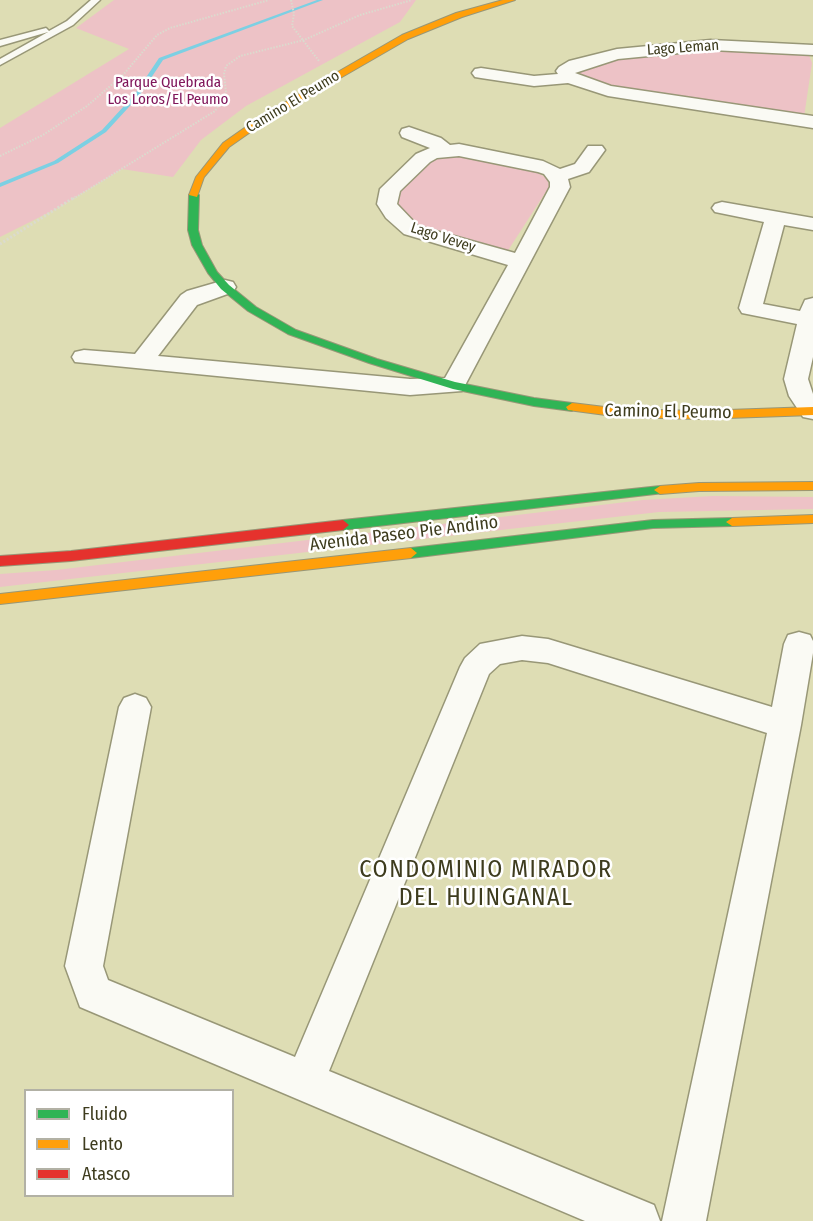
<!DOCTYPE html>
<html>
<head>
<meta charset="utf-8">
<style>
  body { margin:0 }
  #map { position:relative; width:813px; height:1221px; overflow:hidden; background:#deddb4; font-family:"Fira Sans Condensed",sans-serif }
  canvas { display:block }
  .legend { position:absolute; left:24px; top:1089px; width:210px; height:108px; box-sizing:border-box; background:#fff; border:2px solid #b2b1a5; margin:0; padding:8px 10px; list-style:none; font-size:18px; color:#3e3c1e }
  .legend li { display:flex; align-items:center; gap:12px; height:30px }
  .legend b { width:30px; border:2px solid #b2b1a5 }
</style>
</head>
<body>
<div id="map">
<canvas width="813" height="1221"></canvas>
<ul class="legend">
<li><b style="height:8px;background:#30b455"></b>Fluido</li>
<li><b style="height:8px;background:#ff9f0a"></b>Lento</li>
<li><b style="height:8px;background:#e5322d"></b>Atasco</li>
</ul>
</div>
<script>
const ctx = document.querySelector('canvas').getContext('2d');
ctx.lineJoin = 'round';
function paint(path, color) {
  ctx.fillStyle = color;
  ctx.fill(path, 'evenodd');
}
function poly(rows) {
  const path = new Path2D();
  for (const r of rows) {
    path.moveTo(r[0], r[1]);
    for (let i = 2; i < r.length; i += 2) path.lineTo(r[i], r[i + 1]);
  }
  return path;
}
function trace(path, color, width, dash) {
  ctx.strokeStyle = color;
  ctx.lineWidth = width;
  ctx.lineCap = dash ? 'butt' : 'round';
  ctx.setLineDash(dash || []);
  ctx.stroke(path);
}
function drawText(font, color, halo, rows, align = 'center') {
  ctx.font = font + ' "Fira Sans Condensed",sans-serif';
  ctx.lineWidth = 5;
  ctx.setLineDash([]);
  ctx.textBaseline = 'middle';
  ctx.strokeStyle = halo;
  ctx.fillStyle = color;
  for (const [text, x, y, turn = 0] of rows) {
    ctx.save();
    ctx.translate(x, y);
    ctx.rotate((+turn || 0) * Math.PI / 180);
    ctx.textAlign = isNaN(turn) ? turn : align;
    if (halo) ctx.strokeText(text, 0, 0);
    ctx.fillText(text, 0, 0);
    ctx.restore();
  }
}
paint(poly([
  [114,0,416,0,400,22,246,106,201,140,173,177,122,169,56,209,0,237,0,128,129,49,76,28],
  [712,48,808,53,812,63,804,117,582,84,577,73,606,63,649,53],
  [448,155,535,171,548,179,549,187,507,252,420,226,397,209,395,197,399,187,435,158],
  [713,496,813,497,813,509,659,512,0,587,0,574,56,570,643,500]
]), '#edc2c6');
paint(poly([
  [317,0,323,0,163,60,139,96,106,132,58,163,0,187,0,183,54,161,102,130,135,94,159,58,317,0]
]), '#7cd0e3');
const lane = poly([
  [91,0,100,0,73,25,0,65,0,59,48,32,0,46,0,40,46,28,49,31,67,21,91,0]
]);
const street = poly([
  [711,40,813,45,813,55,711,50,618,59,575,73,611,86,813,116,813,128,608,96,568,83,534,86,481,78,475,77,472,73,475,69,481,68,534,76,558,74,556,71,559,67,569,61,617,49,711,40],
  [409,127,441,138,450,145,459,144,543,161,560,169,575,164,588,146,602,146,605,150,589,172,568,179,570,187,462,391,410,395,75,362,72,357,75,352,84,350,135,354,181,295,187,291,225,280,233,282,236,287,233,292,197,305,158,356,410,379,445,378,508,265,404,234,386,218,377,204,380,189,416,154,430,148,402,137,400,133,402,129,409,127],
  [459,156,538,172,544,174,550,182,550,187,515,253,418,226,397,204,400,191,430,162,437,158,459,156],
  [722,202,813,218,813,230,784,225,763,304,800,311,805,300,813,298,813,357,808,379,813,394,813,419,803,417,789,396,784,379,797,324,742,313,739,308,764,222,715,212,712,208,715,204,722,202],
  [799,632,810,635,813,641,813,653,801,725,706,1221,662,1221,767,733,548,663,522,660,500,664,489,674,329,1071,654,1205,660,1221,585,1221,80,1007,65,966,119,707,124,698,135,694,146,698,151,707,103,966,108,980,295,1057,460,667,465,658,480,644,522,636,548,639,772,707,784,644,788,635,799,632]
]);
const fast = poly([
  [194,192,199,195,198,230,202,245,217,272,229,285,256,307,296,330,377,359,455,382,534,398,572,403,578,407,572,411,534,406,453,389,369,363,288,334,248,311,221,289,208,273,192,245,188,230,189,195,194,192],
  [660,486,664,487,666,490,664,493,343,530,337,525,343,520,660,486],
  [732,518,738,522,732,526,653,528,411,558,405,553,411,548,653,520,732,518]
]);
const slow = poly([
  [503,0,515,0,462,17,408,39,269,119,229,147,204,177,197,197,189,195,196,177,223,143,263,115,402,35,456,13,503,0],
  [572,403,621,409,699,411,813,407,813,415,699,419,621,417,568,410,566,407,572,403],
  [813,482,813,490,699,491,660,494,654,490,660,486,699,483,813,482],
  [813,515,813,523,732,526,726,522,732,518,813,515],
  [411,548,417,553,411,558,0,604,0,594,411,548]
]);
const jam = poly([
  [343,520,349,525,343,530,71,561,0,566,0,556,71,551,343,520]
]);
trace(lane, '#989777', 3);
trace(street, '#989777', 3);
trace(fast, '#989777', 2);
trace(slow, '#989777', 2);
trace(jam, '#989777', 2);
trace(poly([
  [291,0,294,14,292,26,319,61],
  [0,156,43,135,87,106,123,75,157,35,170,28,269,0],
  [73,199,215,111,226,93,224,74,226,66,240,56,304,40,360,15,412,0]
]), '#dbdbce', 2, [1.5, 1.5]);
trace(poly([
  [0,244,75,197]
]), '#dbdbce', 3, [2, 2]);
paint(lane, '#fafaf4');
paint(street, '#fafaf4');
paint(fast, '#30b455');
paint(slow, '#ff9f0a');
paint(jam, '#e5322d');
drawText('15px', '#3e3c1e', '#fff', [
  ["Lago Leman",683,48,-4],
  ["Camino El Peumo",293,102,-31],
  ["Lago Vevey",443,238,18]
]);
drawText('15px', '#80175b', '#fff', [
  ["Parque Quebrada",168,83],
  ["Los Loros/El Peumo",168,100]
]);
drawText('18px', '#3e3c1e', '#fff', [
  ["Camino El Peumo",668,412,1],
  ["Avenida Paseo Pie Andino",404,534,-7]
]);
ctx.letterSpacing = '1.5px';
drawText('24px', '#3e3c1e', '#fff', [
  ["CONDOMINIO MIRADOR",486,870],
  ["DEL HUINGANAL",486,898]
]);
ctx.letterSpacing = '0px';
</script>
</body>
</html>
